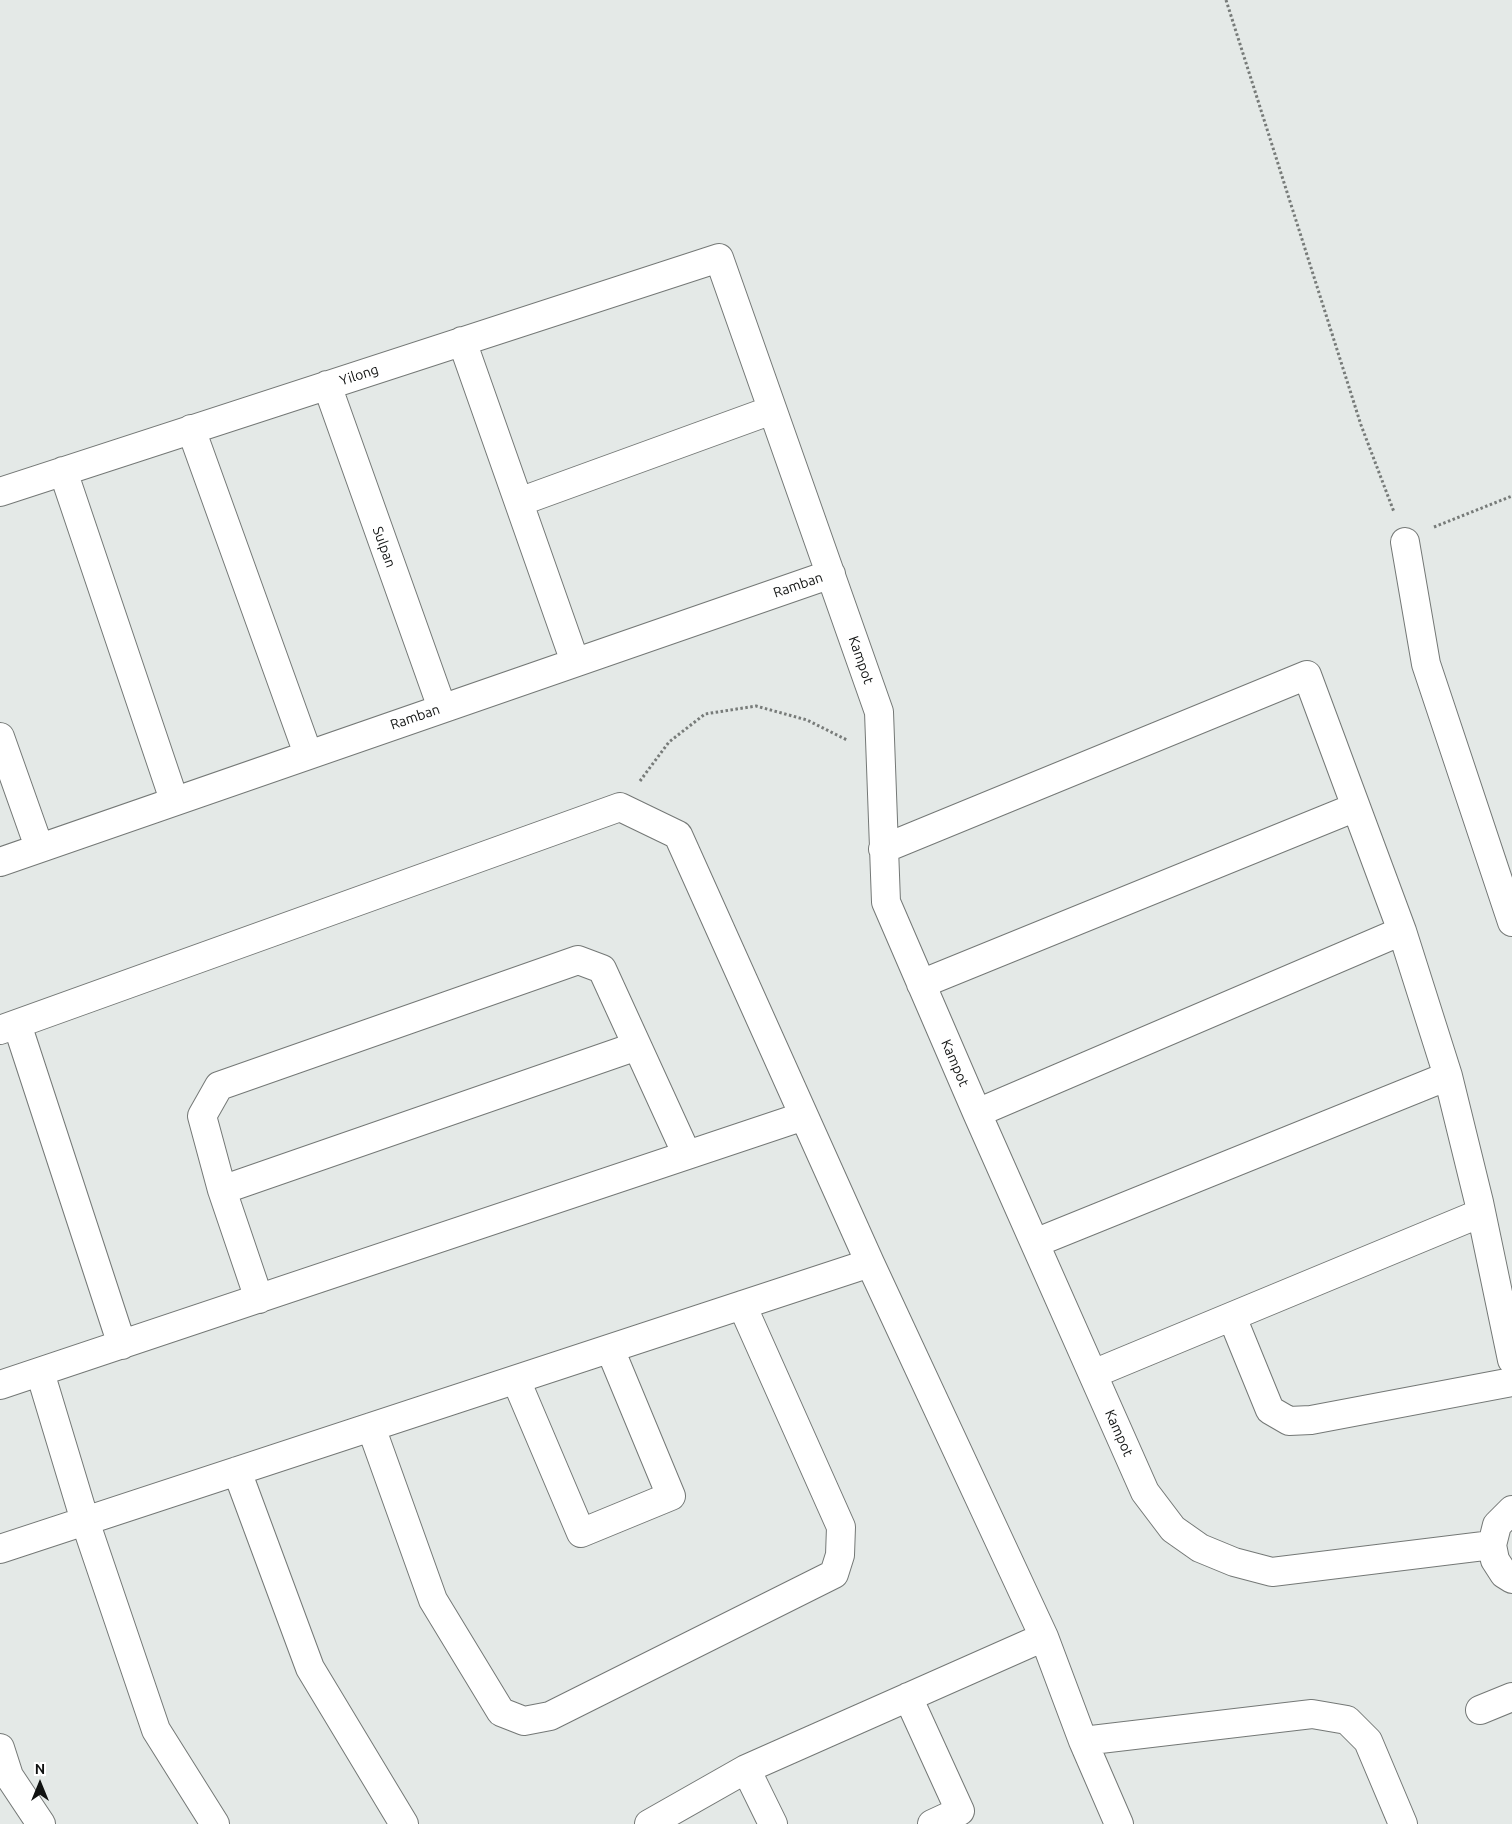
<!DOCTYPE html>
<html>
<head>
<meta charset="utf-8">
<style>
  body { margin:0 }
  #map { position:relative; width:1512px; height:1824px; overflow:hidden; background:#e4e9e7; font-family:Ubuntu,sans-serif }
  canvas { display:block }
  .north { position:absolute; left:15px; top:1759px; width:50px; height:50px; -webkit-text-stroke:4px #fff; paint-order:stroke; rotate:0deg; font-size:14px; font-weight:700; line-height:20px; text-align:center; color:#101211 }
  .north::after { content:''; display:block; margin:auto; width:18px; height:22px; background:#101211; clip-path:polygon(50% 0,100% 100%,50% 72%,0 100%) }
</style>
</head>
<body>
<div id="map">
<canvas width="1512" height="1824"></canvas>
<div class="north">N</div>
</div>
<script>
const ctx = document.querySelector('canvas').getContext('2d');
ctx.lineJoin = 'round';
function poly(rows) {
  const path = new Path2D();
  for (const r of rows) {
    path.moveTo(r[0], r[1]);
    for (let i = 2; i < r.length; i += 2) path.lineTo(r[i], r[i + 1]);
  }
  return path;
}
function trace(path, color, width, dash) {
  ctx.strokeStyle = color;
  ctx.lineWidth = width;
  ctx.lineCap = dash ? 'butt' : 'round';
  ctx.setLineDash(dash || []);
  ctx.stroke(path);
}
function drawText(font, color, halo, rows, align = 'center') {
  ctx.font = font + ' Ubuntu,sans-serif';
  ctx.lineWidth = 5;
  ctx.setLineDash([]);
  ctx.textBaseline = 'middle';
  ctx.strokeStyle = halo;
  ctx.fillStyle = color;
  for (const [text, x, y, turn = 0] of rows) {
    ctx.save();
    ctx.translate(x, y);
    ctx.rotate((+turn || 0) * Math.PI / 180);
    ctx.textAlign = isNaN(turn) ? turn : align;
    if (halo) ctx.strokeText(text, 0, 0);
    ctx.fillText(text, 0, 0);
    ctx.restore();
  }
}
const minor = poly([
  [462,341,575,662],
  [327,385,442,708],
  [191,429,308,754],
  [63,471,174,800],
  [0,492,719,258,879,712,886,902,977,1113,1145,1492,1173,1529,1200,1548,1234,1562,1272,1572,1492,1545],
  [519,502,772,410],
  [1405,542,1426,664,1512,922],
  [0,737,39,847],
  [883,849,1307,675,1402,931,1448,1076,1479,1202,1512,1360],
  [0,862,831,574],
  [921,984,1356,807],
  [17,1024,122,1345],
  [0,1030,620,807,678,835,870,1263,1044,1637,1083,1741,1119,1824],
  [977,1113,1402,931],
  [222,1190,637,1046],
  [1035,1243,1448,1076],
  [259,1299,222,1190,202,1116,219,1086,578,960,602,969,687,1155],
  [1232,1317,1270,1410,1289,1421,1311,1420,1512,1382],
  [40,1372,85,1521,156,1730,215,1824],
  [1093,1374,1481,1213],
  [516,1380,581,1533,671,1496,610,1349],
  [0,1385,804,1116],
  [371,1427,433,1600,501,1712,524,1721,550,1716,834,1574,840,1555,841,1527,742,1305],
  [237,1471,310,1668,404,1824],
  [1512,1510,1497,1525,1492,1545,1495,1560,1504,1574,1512,1579],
  [0,1549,870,1263],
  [908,1697,960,1811,932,1824],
  [1480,1710,1512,1697],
  [1083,1741,1312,1714,1347,1720,1368,1741,1403,1824],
  [0,1748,9,1776,41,1824],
  [746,1769,773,1824],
  [649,1824,746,1769,1044,1637]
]);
trace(minor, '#747876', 30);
trace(poly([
  [1226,0,1361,425,1394,512],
  [1434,527,1512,496],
  [640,781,669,742,705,714,756,706,807,720,847,740]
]), '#777b79', 3, [2.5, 2.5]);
trace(minor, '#fff', 28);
drawText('14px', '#101211', '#fff', [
  ["Yilong",359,375,-18],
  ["Sulpan",384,547,70],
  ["Ramban",798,585,-19],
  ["Kampot",861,660,71],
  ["Ramban",415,717,-19],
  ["Kampot",955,1063,67],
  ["Kampot",1119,1433,66]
]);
</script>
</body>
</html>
